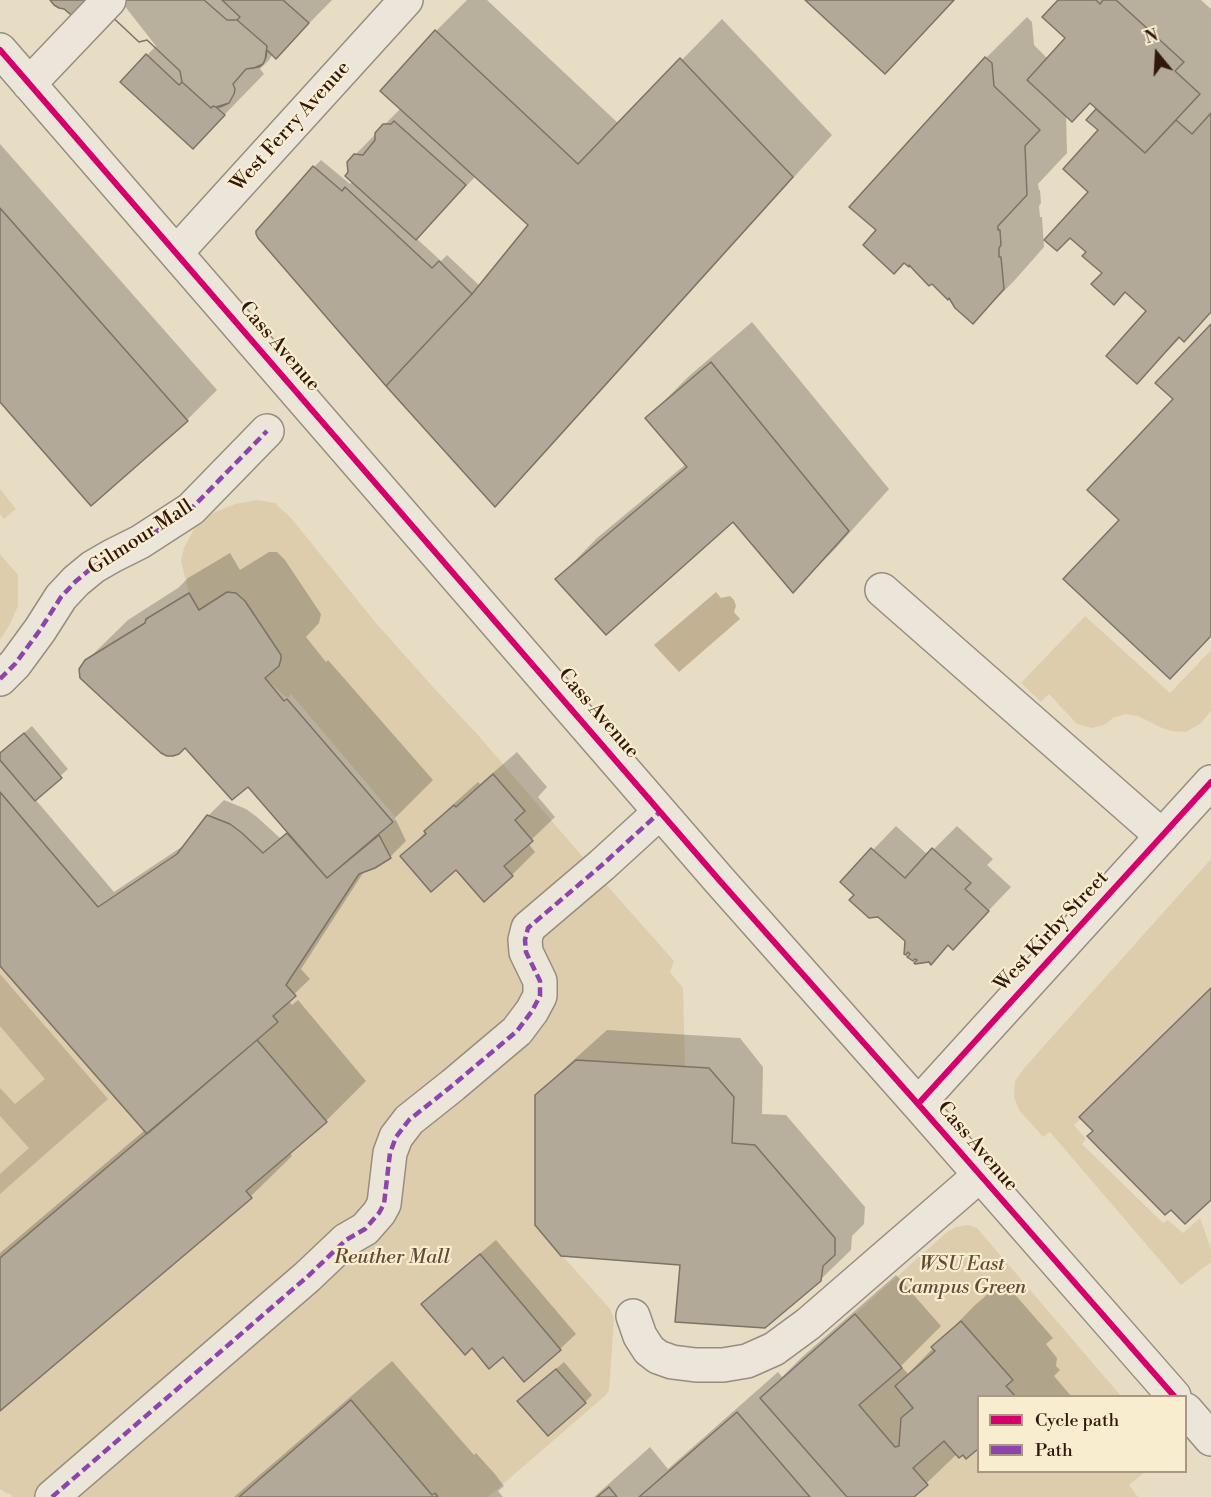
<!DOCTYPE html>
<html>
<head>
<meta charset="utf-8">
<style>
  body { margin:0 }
  #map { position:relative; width:1211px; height:1497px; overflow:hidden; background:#e7ddc5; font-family:"Libre Bodoni",serif }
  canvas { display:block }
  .legend { position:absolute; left:977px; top:1395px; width:210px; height:78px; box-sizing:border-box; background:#f9edd0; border:2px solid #a99782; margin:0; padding:8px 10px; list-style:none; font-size:18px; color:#31170d }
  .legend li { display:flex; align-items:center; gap:12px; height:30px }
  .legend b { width:30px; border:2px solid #a99782 }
  .north { position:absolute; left:1127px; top:24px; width:60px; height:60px; -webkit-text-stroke:4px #f9edd0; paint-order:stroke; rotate:342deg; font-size:16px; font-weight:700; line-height:24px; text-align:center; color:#31170d }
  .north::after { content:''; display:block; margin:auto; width:21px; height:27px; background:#31170d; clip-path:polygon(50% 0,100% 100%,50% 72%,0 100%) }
</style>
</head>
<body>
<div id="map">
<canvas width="1211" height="1497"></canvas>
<ul class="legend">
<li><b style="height:8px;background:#d6006c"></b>Cycle path</li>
<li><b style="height:8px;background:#8e44ad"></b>Path</li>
</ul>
<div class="north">N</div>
</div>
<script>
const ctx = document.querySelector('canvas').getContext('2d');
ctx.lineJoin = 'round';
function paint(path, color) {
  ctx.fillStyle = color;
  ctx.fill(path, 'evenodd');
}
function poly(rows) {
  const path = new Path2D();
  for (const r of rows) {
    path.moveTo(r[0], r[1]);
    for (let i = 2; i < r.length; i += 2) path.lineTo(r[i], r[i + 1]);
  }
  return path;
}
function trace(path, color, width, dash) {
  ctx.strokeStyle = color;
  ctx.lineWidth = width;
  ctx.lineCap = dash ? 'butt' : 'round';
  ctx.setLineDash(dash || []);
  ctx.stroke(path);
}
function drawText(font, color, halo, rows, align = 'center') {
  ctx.font = font + ' "Libre Bodoni",serif';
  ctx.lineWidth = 4.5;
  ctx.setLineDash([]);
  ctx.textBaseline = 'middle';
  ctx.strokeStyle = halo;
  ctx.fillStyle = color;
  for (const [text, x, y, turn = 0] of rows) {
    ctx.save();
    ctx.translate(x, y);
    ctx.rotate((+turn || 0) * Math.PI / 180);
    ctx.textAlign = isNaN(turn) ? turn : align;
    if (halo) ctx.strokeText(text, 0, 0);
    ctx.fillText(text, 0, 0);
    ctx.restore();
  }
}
paint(poly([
  [0,489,16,509,4,519,0,514],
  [257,500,275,503,291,518,376,623,433,687,478,735,618,898,674,961,670,972,683,988,685,1067,576,1060,535,1095,535,1225,610,1309,613,1316,614,1321,609,1390,606,1395,488,1497,438,1497,435,1493,432,1495,351,1401,239,1497,13,1497,10,1494,6,1493,0,1489,0,1411,252,1198,246,1191,317,1111,257,1040,277,1023,273,1016,295,996,286,985,359,874,375,868,391,858,379,835,397,819,291,694,287,698,265,678,279,666,281,659,281,655,245,601,236,593,227,592,199,610,189,593,181,561,184,548,194,529,213,513,235,504],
  [0,554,18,575,18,606,10,624,0,640],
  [1085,616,1170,693,1211,650,1211,711,1200,724,1186,732,1171,731,1162,728,1138,716,1125,714,1113,718,1104,725,1092,728,1077,724,1049,694,1041,702,1021,683],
  [1211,859,1211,991,1074,1125,1086,1139,1082,1144,1163,1223,1168,1220,1183,1233,1200,1218,1211,1249,1211,1262,1181,1285,1050,1132,1043,1137,1036,1129,1019,1110,1014,1097,1015,1081,1026,1066],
  [0,966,147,1134,0,1258],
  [968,1225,977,1228,1121,1396,1015,1396,1006,1386,1013,1379,961,1321,931,1347,935,1351,895,1385,913,1408,901,1418,899,1446,895,1447,859,1405,901,1368,855,1314,947,1232,956,1227],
  [944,1441,959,1458,963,1455,966,1459,978,1449,978,1472,1145,1472,1129,1485,1138,1497,914,1497,928,1485,913,1468]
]), '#ddcdad');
paint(poly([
  [716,592,721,598,730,596,734,600,736,606,734,612,740,619,679,672,654,645],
  [0,974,108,1099,0,1194,0,1174,29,1148,0,1116,0,1088,15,1104,45,1079,0,1026]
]), '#c3b193');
paint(poly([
  [120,0,332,0,276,57,273,54,269,60,260,69,264,74,193,147,147,55,156,46],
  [467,0,487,0,619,124,722,19,832,135,535,464,495,505,314,167,321,160,350,184,353,181,355,155,401,108,382,91,436,31],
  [476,176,530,224,480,286,447,255,441,261,416,238],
  [807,0,955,0,885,72],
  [1060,0,1201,0,1211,9,1211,313,1184,340,1181,337,1137,382,1148,311,1104,273,1088,252,1090,192,1100,130,1088,120,1098,109,1090,102,1066,114,1067,153,1038,184,1039,190,1040,190,1041,203,1039,206,1040,217,1042,217,1044,247,1014,281,973,322,949,296,878,230,986,58,1027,17,1032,22,1034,45,1048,59,1067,38],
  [0,144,217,390,187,420,0,400],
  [752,322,889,489,834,550,793,591,734,520,557,579,597,538,686,464,647,418,688,377],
  [269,552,277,552,285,560,321,614,319,623,306,637,326,662,328,660,433,780,395,818,406,841,390,857,365,870,301,969,310,979,288,1000,292,1005,298,1000,366,1081,326,1121,289,1152,292,1156,251,1196,0,1409,0,1253,145,1130,0,963,0,754,32,726,68,769,35,799,114,892,186,844,208,816,224,800,246,809,257,817,280,838,288,831,248,785,185,746,86,661,128,620,178,588,188,578,230,553,240,570],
  [517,752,547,787,538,797,555,817,528,843,535,852,512,875,457,868,402,856,449,808,478,782,480,784],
  [896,826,928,855,957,826,993,859,987,865,1011,887,953,948,949,944,931,963,929,961,919,960,912,954,906,941,842,882],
  [607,1030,740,1038,763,1067,762,1114,786,1115,865,1207,864,1224,852,1236,851,1250,820,1280,681,1264,537,1095,568,1065],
  [496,1240,576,1334,560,1349,503,1355,472,1346,423,1304,439,1288],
  [896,1275,941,1326,901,1366,908,1374,974,1306,1003,1281,1053,1338,1046,1344,1057,1358,1056,1366,1060,1370,1054,1376,1071,1396,978,1396,978,1447,966,1457,963,1453,957,1454,912,1497,594,1497,650,1447,668,1469,778,1372,782,1377,802,1357],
  [392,1361,474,1455,476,1453,494,1473,504,1486,498,1491,503,1497,234,1497],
  [564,1362,592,1395,585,1402,527,1394]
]), '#0003');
const building = poly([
  [50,0,93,0,76,19,64,9,59,8,54,5,50,0],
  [118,0,204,0,227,20,237,20,240,17,222,0,283,0,309,23,276,59,267,50,266,57,263,64,254,68,246,69,233,84,235,89,234,94,229,103,216,107,225,115,193,149,120,82,146,54,179,85,182,82,180,71,147,40,139,42,107,12,118,0],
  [118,0,204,0,227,20,237,20,267,46,265,60,263,64,259,67,246,69,233,84,235,89,234,94,229,103,220,107,216,107,213,106,211,108,182,82,180,71,147,40,139,42,107,12,118,0],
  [805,0,954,0,885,74,805,0],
  [1058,0,1096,0,1100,4,1103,0,1116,0,1184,62,1175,71,1200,94,1145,153,1090,103,1072,122,1027,80,1065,38,1042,17,1058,0],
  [435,30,578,164,680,58,793,177,495,507,386,386,472,294,528,225,380,91,435,30],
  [985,57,992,63,994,86,1040,130,1025,146,1027,195,998,226,998,230,1000,230,1001,245,999,248,999,257,1001,257,1004,289,973,324,955,308,949,298,948,300,932,284,929,286,909,265,909,267,904,263,894,274,863,245,876,230,849,207,985,57],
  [1096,109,1145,153,1176,120,1192,134,1211,113,1211,312,1184,342,1179,337,1137,384,1106,356,1146,311,1125,292,1114,305,1091,284,1102,273,1082,256,1086,252,1070,238,1057,251,1044,240,1088,192,1063,169,1098,130,1086,120,1096,109],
  [394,121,466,185,416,240,345,176,348,172,347,162,354,154,363,155,375,140,375,133,383,124,391,124,394,121],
  [313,166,342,191,345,187,432,268,439,261,472,294,386,386,258,238,256,234,256,231,313,166],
  [0,208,188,421,91,506,0,402,0,208],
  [1211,324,1211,636,1170,679,1063,579,1119,520,1087,490,1173,399,1155,383,1211,324],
  [711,362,849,531,793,593,733,522,606,635,555,579,687,467,645,418,711,362],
  [227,592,236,593,245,601,281,655,281,659,279,666,265,678,284,701,287,699,393,822,327,878,248,787,232,800,185,748,179,754,173,756,167,756,161,753,80,678,79,669,85,660,145,623,146,619,189,593,199,610,227,592],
  [24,733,62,778,35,801,0,760,0,753,24,733],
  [493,774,525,811,515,820,533,841,504,866,513,876,484,902,456,870,431,892,400,856,426,834,424,831,454,805,456,807,493,774],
  [0,792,98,907,177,854,207,815,230,824,242,833,263,853,287,833,327,878,379,835,391,858,375,868,359,874,286,985,296,996,273,1016,278,1022,147,1134,0,966,0,792],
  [871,848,905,878,932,848,971,883,965,889,989,911,953,950,948,945,931,965,929,962,915,964,914,963,917,960,915,959,913,961,907,957,910,954,908,952,906,955,904,954,905,941,878,917,869,918,849,900,854,895,840,882,871,848],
  [1211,988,1211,1200,1185,1224,1171,1210,1165,1215,1087,1136,1093,1131,1079,1117,1211,988],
  [257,1040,327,1122,246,1191,252,1198,0,1411,0,1258,257,1040],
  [576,1060,709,1068,734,1097,732,1143,755,1145,835,1238,835,1255,823,1266,821,1281,765,1328,675,1322,680,1265,561,1256,535,1225,535,1095,576,1060],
  [480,1254,561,1350,524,1382,503,1357,489,1369,472,1348,465,1355,421,1304,480,1254],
  [855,1314,902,1368,859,1405,895,1447,899,1446,901,1418,913,1408,895,1386,935,1351,931,1347,961,1321,1013,1380,1006,1386,1015,1396,978,1396,978,1449,966,1459,963,1455,959,1458,944,1441,913,1468,928,1485,914,1497,847,1497,760,1398,855,1314],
  [556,1369,586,1403,548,1436,517,1401,556,1369],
  [351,1400,432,1495,435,1493,438,1497,239,1497,351,1400],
  [737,1412,810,1497,639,1497,737,1412],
  [609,1487,617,1497,597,1497,609,1487]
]);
paint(building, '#b2a999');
trace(building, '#7c7366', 1.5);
const minor = poly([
  [0,50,720,881,918,1104,1174,1396],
  [29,84,109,0],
  [176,253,406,0],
  [882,590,1162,836],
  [0,679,15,664,40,630,61,597,76,581,93,567,112,556,140,542,191,509,267,431],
  [918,1104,1211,782],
  [633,1316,640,1336,649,1350,658,1357,672,1362,696,1365,723,1365,747,1361,774,1349,808,1324,980,1175],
  [1186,1410,1211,1439],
  [52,1497,307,1277,346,1240,365,1229,379,1213,384,1204,390,1153,396,1137,409,1120,453,1085,517,1031,532,1011,540,996,540,981,526,952,525,940,528,928,602,865,660,812]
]);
trace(minor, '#968d7f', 36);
trace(minor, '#ebe6d9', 33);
trace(poly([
  [0,679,15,664,40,630,61,597,76,581,93,567,112,556,140,542,191,509,267,431],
  [52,1497,307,1277,346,1240,365,1229,379,1213,384,1204,390,1153,396,1137,409,1120,453,1085,517,1031,532,1011,540,996,540,981,526,952,525,940,528,928,602,865,660,812]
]), '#8e44ad', 4.5, [9, 4.5]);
trace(poly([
  [0,50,720,881,918,1104,1174,1396],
  [918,1104,1211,782]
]), '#d6006c', 6);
drawText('20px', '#31170d', '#f9edd0', [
  ["West Ferry Avenue",291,127,-48],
  ["Cass Avenue",279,347,49],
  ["Gilmour Mall",141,538,-33],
  ["Cass Avenue",598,714,49],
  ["West Kirby Street",1052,932,-47],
  ["Cass Avenue",977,1147,49]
]);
drawText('italic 20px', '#624a37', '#f9edd0', [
  ["Reuther Mall",392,1258],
  ["WSU East",962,1265],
  ["Campus Green",962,1288]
]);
</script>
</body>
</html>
